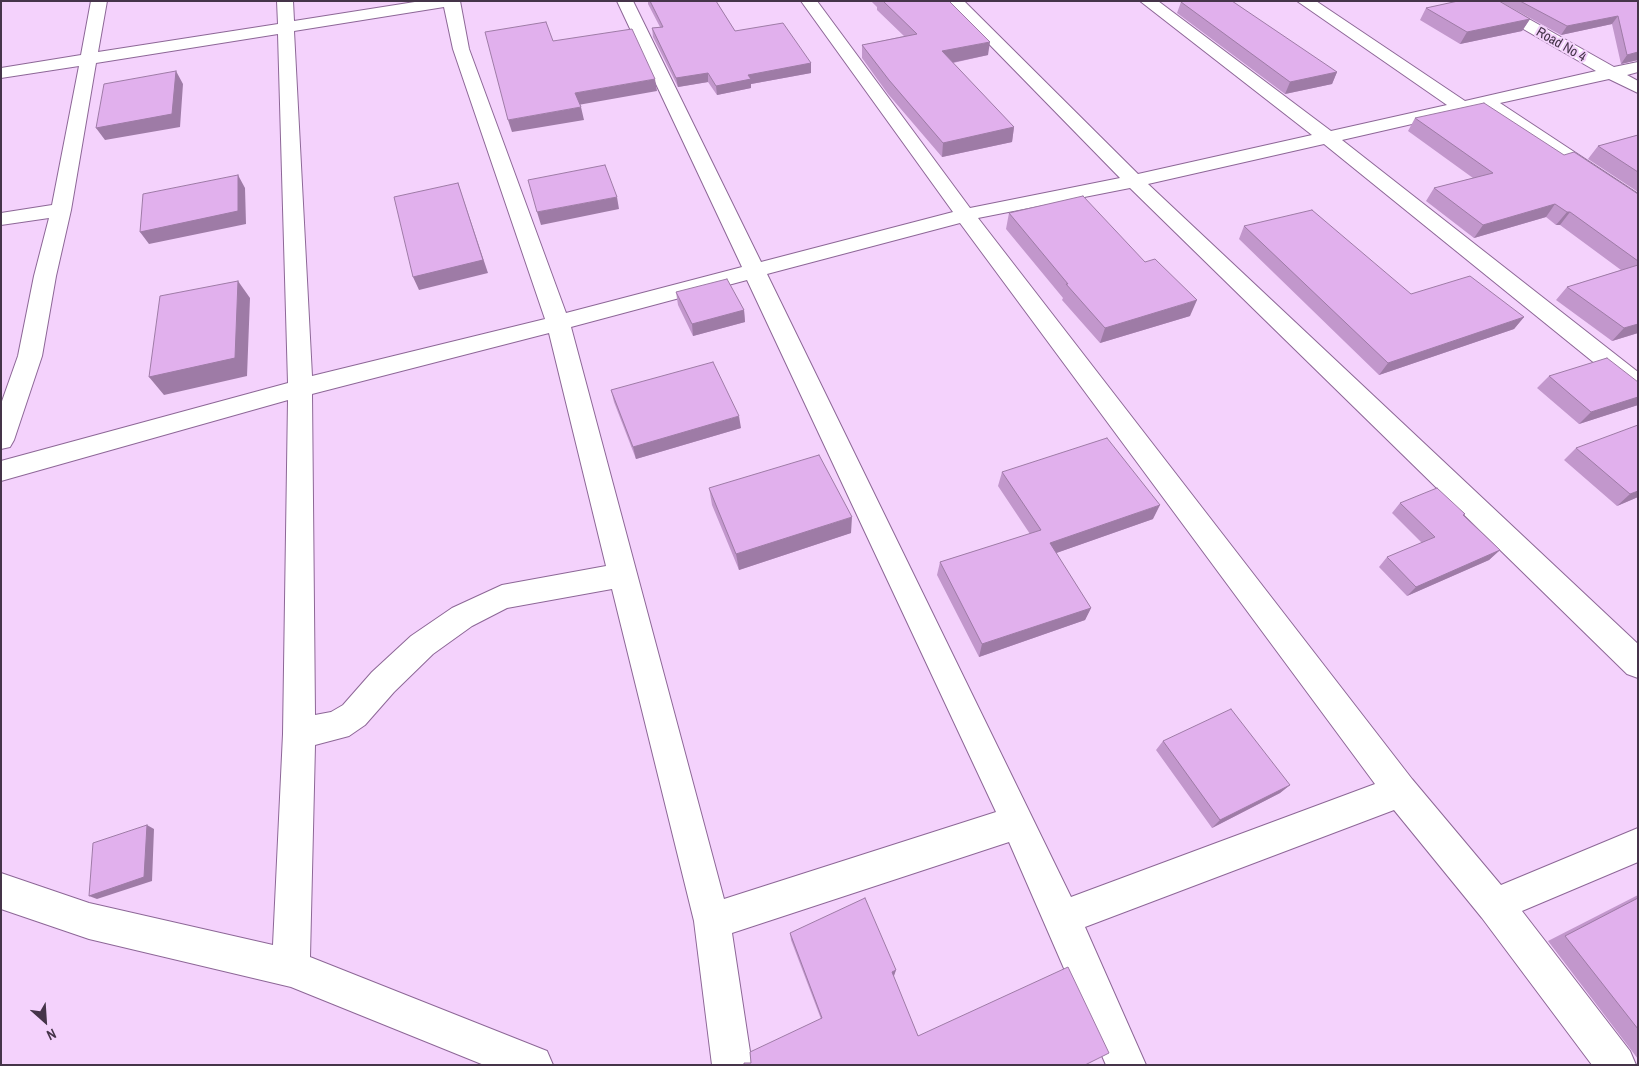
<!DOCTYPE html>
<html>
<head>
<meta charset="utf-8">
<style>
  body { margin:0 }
  #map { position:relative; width:1639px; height:1066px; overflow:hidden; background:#f4d2fc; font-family:"Archivo Narrow",sans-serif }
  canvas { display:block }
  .frame { position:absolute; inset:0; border:2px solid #453449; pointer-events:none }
  .north { position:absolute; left:20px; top:996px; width:50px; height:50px; -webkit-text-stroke:4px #f4d2fc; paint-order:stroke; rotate:154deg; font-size:14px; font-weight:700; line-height:20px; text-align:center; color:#453449 }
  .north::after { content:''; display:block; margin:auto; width:18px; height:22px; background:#453449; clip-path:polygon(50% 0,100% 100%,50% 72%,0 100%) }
</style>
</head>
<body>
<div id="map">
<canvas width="1639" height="1066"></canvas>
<div class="frame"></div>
<div class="north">N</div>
</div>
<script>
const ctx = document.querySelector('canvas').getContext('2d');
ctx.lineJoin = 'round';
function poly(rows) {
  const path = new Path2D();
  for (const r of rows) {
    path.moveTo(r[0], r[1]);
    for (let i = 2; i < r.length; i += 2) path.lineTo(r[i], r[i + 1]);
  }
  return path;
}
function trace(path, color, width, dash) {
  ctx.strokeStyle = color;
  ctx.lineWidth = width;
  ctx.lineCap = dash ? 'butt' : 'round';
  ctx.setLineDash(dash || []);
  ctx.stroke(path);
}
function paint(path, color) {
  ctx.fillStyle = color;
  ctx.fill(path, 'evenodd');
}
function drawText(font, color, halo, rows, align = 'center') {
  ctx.font = font + ' "Archivo Narrow",sans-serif';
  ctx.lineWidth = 4;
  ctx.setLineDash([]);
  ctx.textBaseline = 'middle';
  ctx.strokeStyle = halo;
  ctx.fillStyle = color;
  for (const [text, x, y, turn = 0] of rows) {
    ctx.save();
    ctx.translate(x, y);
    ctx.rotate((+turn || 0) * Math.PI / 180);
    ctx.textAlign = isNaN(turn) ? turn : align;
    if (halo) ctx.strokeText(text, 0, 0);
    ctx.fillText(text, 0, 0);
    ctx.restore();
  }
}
const minor = poly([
  [91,1,107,1,98,52,278,24,277,1,293,1,294,21,421,1,460,1,469,49,566,313,742,267,617,1,633,1,761,262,953,212,801,1,817,1,970,208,1120,178,947,1,964,1,1138,174,1312,135,1140,1,1158,1,1331,131,1447,105,1297,1,1316,1,1465,101,1596,71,1480,4,1477,1,1497,1,1614,67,1638,62,1638,72,1627,75,1638,81,1638,93,1609,79,1500,103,1638,194,1638,209,1631,207,1482,108,1342,140,1638,372,1638,394,1629,391,1324,144,1148,184,1638,644,1638,678,1627,674,1130,188,978,218,1412,779,1501,885,1638,828,1638,862,1522,911,1630,1051,1636,1065,1592,1065,1482,918,1394,810,1085,927,1146,1065,1106,1065,1009,842,732,933,752,1065,712,1065,694,921,612,589,507,608,472,626,433,654,394,692,365,725,349,736,315,745,310,957,547,1051,553,1065,484,1065,291,987,89,939,1,909,1,873,89,903,273,945,283,734,288,400,1,481,1,461,288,383,278,34,96,63,71,210,56,276,42,356,14,440,10,447,1,449,1,404,18,356,34,276,49,218,1,225,1,213,52,205,79,66,1,78,1,68,81,55,91,1],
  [444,7,453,49,545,319,312,376,294,31,444,7],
  [960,223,1375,784,1071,897,767,274,960,223],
  [747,280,996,812,724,899,571,327,747,280],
  [549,333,606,566,502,585,452,608,411,636,372,672,343,705,331,712,315,715,312,394,549,333]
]);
trace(minor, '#8d6797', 2);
paint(minor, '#fff');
paint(poly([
  [648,1,716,1,735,31,811,63,811,73,751,84,751,88,717,95,708,82,678,87,653,37,652,28,660,27,648,4],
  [871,1,950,1,950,3,988,55,953,63,1014,127,1012,142,942,157,888,94,862,58,862,45,904,36,877,10,877,7],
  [1458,1,1638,1,1638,60,1621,64,1612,24,1561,35,1499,1,1530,19,1522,31,1460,44,1420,20,1426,8],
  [1181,2,1337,72,1332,84,1285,94,1177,13],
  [1415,118,1564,155,1638,194,1638,333,1612,341,1556,300,1567,287,1621,270,1560,225,1556,225,1546,217,1474,238,1426,201,1434,188,1473,178,1408,131],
  [1638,135,1638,192,1588,159,1598,146],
  [1009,213,1190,316,1100,343,1062,300,1063,298,1006,229],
  [1244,226,1411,294,1524,317,1514,329,1379,375,1239,239],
  [676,292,744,310,745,322,693,336,678,305],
  [1549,376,1638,382,1638,405,1579,424,1537,388],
  [611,390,741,428,636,459,614,402],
  [1576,448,1638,497,1617,506,1564,460],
  [1002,472,1153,519,1056,553,1091,608,1085,620,979,657,937,575,940,562,1030,534,998,486],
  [709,488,851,533,739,570,712,505],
  [1400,503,1464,516,1500,550,1489,560,1407,596,1379,567,1387,557,1422,543,1392,513],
  [1163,741,1290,785,1280,793,1212,828,1156,750],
  [1638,895,1638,1059,1548,941],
  [790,933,896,970,893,976,918,1036,1109,1053,751,1063,821,1019,791,940]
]), '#c297cc');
paint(poly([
  [1618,16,1612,24,1561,35,1567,26],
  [1530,19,1522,31,1460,44,1467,32],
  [990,42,988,55,941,65,942,51],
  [1638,52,1638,60,1621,64,1627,55],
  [811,63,811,73,751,84,751,88,717,95,716,86,748,75],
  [176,71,183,84,180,127,105,140,96,128],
  [1337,72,1332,84,1285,94,1290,82],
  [708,73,708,82,678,87,676,78],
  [655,79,657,91,578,105,575,93],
  [581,107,584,120,512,132,508,120],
  [1014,127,1012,142,942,157,943,143],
  [238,175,245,188,246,224,149,244,140,232],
  [458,183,488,273,419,290,413,277],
  [617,197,619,209,541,225,537,212],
  [1555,204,1546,217,1474,238,1483,225],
  [1567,212,1570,212,1560,225,1556,225],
  [238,281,250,298,247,376,164,395,149,377],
  [1197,300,1190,316,1100,343,1105,328],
  [744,310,745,322,693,336,692,324],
  [1524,317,1514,329,1379,375,1388,363],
  [1638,324,1638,333,1612,341,1624,328],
  [1638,397,1638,405,1579,424,1591,412],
  [739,416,741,428,636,459,633,447],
  [1638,491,1638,497,1617,506,1630,494],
  [1160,505,1153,519,1045,557,1050,543],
  [852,517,851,533,739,570,736,554],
  [1500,550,1489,560,1407,596,1416,587],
  [1091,608,1085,620,979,657,982,644],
  [1290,785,1280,793,1212,828,1220,820],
  [147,825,154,829,152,881,97,899,89,896],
  [896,970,894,976,890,978,892,972]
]), '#9e7ba6');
const building = poly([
  [650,1,716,1,735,31,783,23,811,63,748,75,751,79,716,86,708,73,676,78,652,28,663,27,650,1],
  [883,1,949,1,990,42,942,51,1014,127,943,143,889,80,862,45,917,34,883,1],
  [1185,1,1232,1,1337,72,1290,82,1181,2,1185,1],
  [1458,1,1499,1,1530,19,1467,32,1426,8,1458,1],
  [1520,1,1638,1,1638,52,1627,55,1618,16,1567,26,1520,1],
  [546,22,553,41,632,29,655,79,575,93,581,107,508,120,485,32,546,22],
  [176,71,172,114,96,128,104,84,176,71],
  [1484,103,1564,155,1574,152,1638,194,1638,261,1570,212,1567,212,1555,204,1483,225,1434,188,1493,173,1415,118,1484,103],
  [1638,135,1638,172,1598,146,1638,135],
  [605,165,617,197,537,212,528,180,605,165],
  [238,175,238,211,140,232,143,194,238,175],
  [458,183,483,260,413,277,394,197,458,183],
  [1083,196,1145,262,1155,259,1197,300,1105,328,1066,284,1068,284,1009,213,1083,196],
  [1312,210,1411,294,1470,276,1524,317,1388,363,1244,226,1312,210],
  [1638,265,1638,324,1624,328,1567,287,1638,265],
  [727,279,744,310,692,324,676,292,727,279],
  [238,281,235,358,149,377,160,296,238,281],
  [1607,358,1638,382,1638,397,1591,412,1549,376,1607,358],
  [713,362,739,416,633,447,611,390,713,362],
  [1638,425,1638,491,1630,494,1576,448,1638,425],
  [1107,438,1160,505,1050,543,1091,608,982,644,940,562,1041,530,1002,472,1107,438],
  [819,455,852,517,736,554,709,488,819,455],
  [1437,488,1465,514,1463,515,1500,550,1416,587,1387,557,1435,537,1400,503,1437,488],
  [1231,709,1290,785,1220,820,1163,741,1231,709],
  [147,825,144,877,89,896,93,843,147,825],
  [865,898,896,970,892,972,918,1036,1068,967,1109,1053,1085,1065,744,1065,744,1063,751,1063,750,1052,822,1018,790,933,865,898],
  [1638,898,1638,1029,1565,936,1638,898]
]);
paint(building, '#e1b0ed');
trace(building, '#9e7ba6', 1);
drawText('14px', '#453449', '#f4d2fc', [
  ["Road No 4",1561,45,30]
]);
</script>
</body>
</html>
